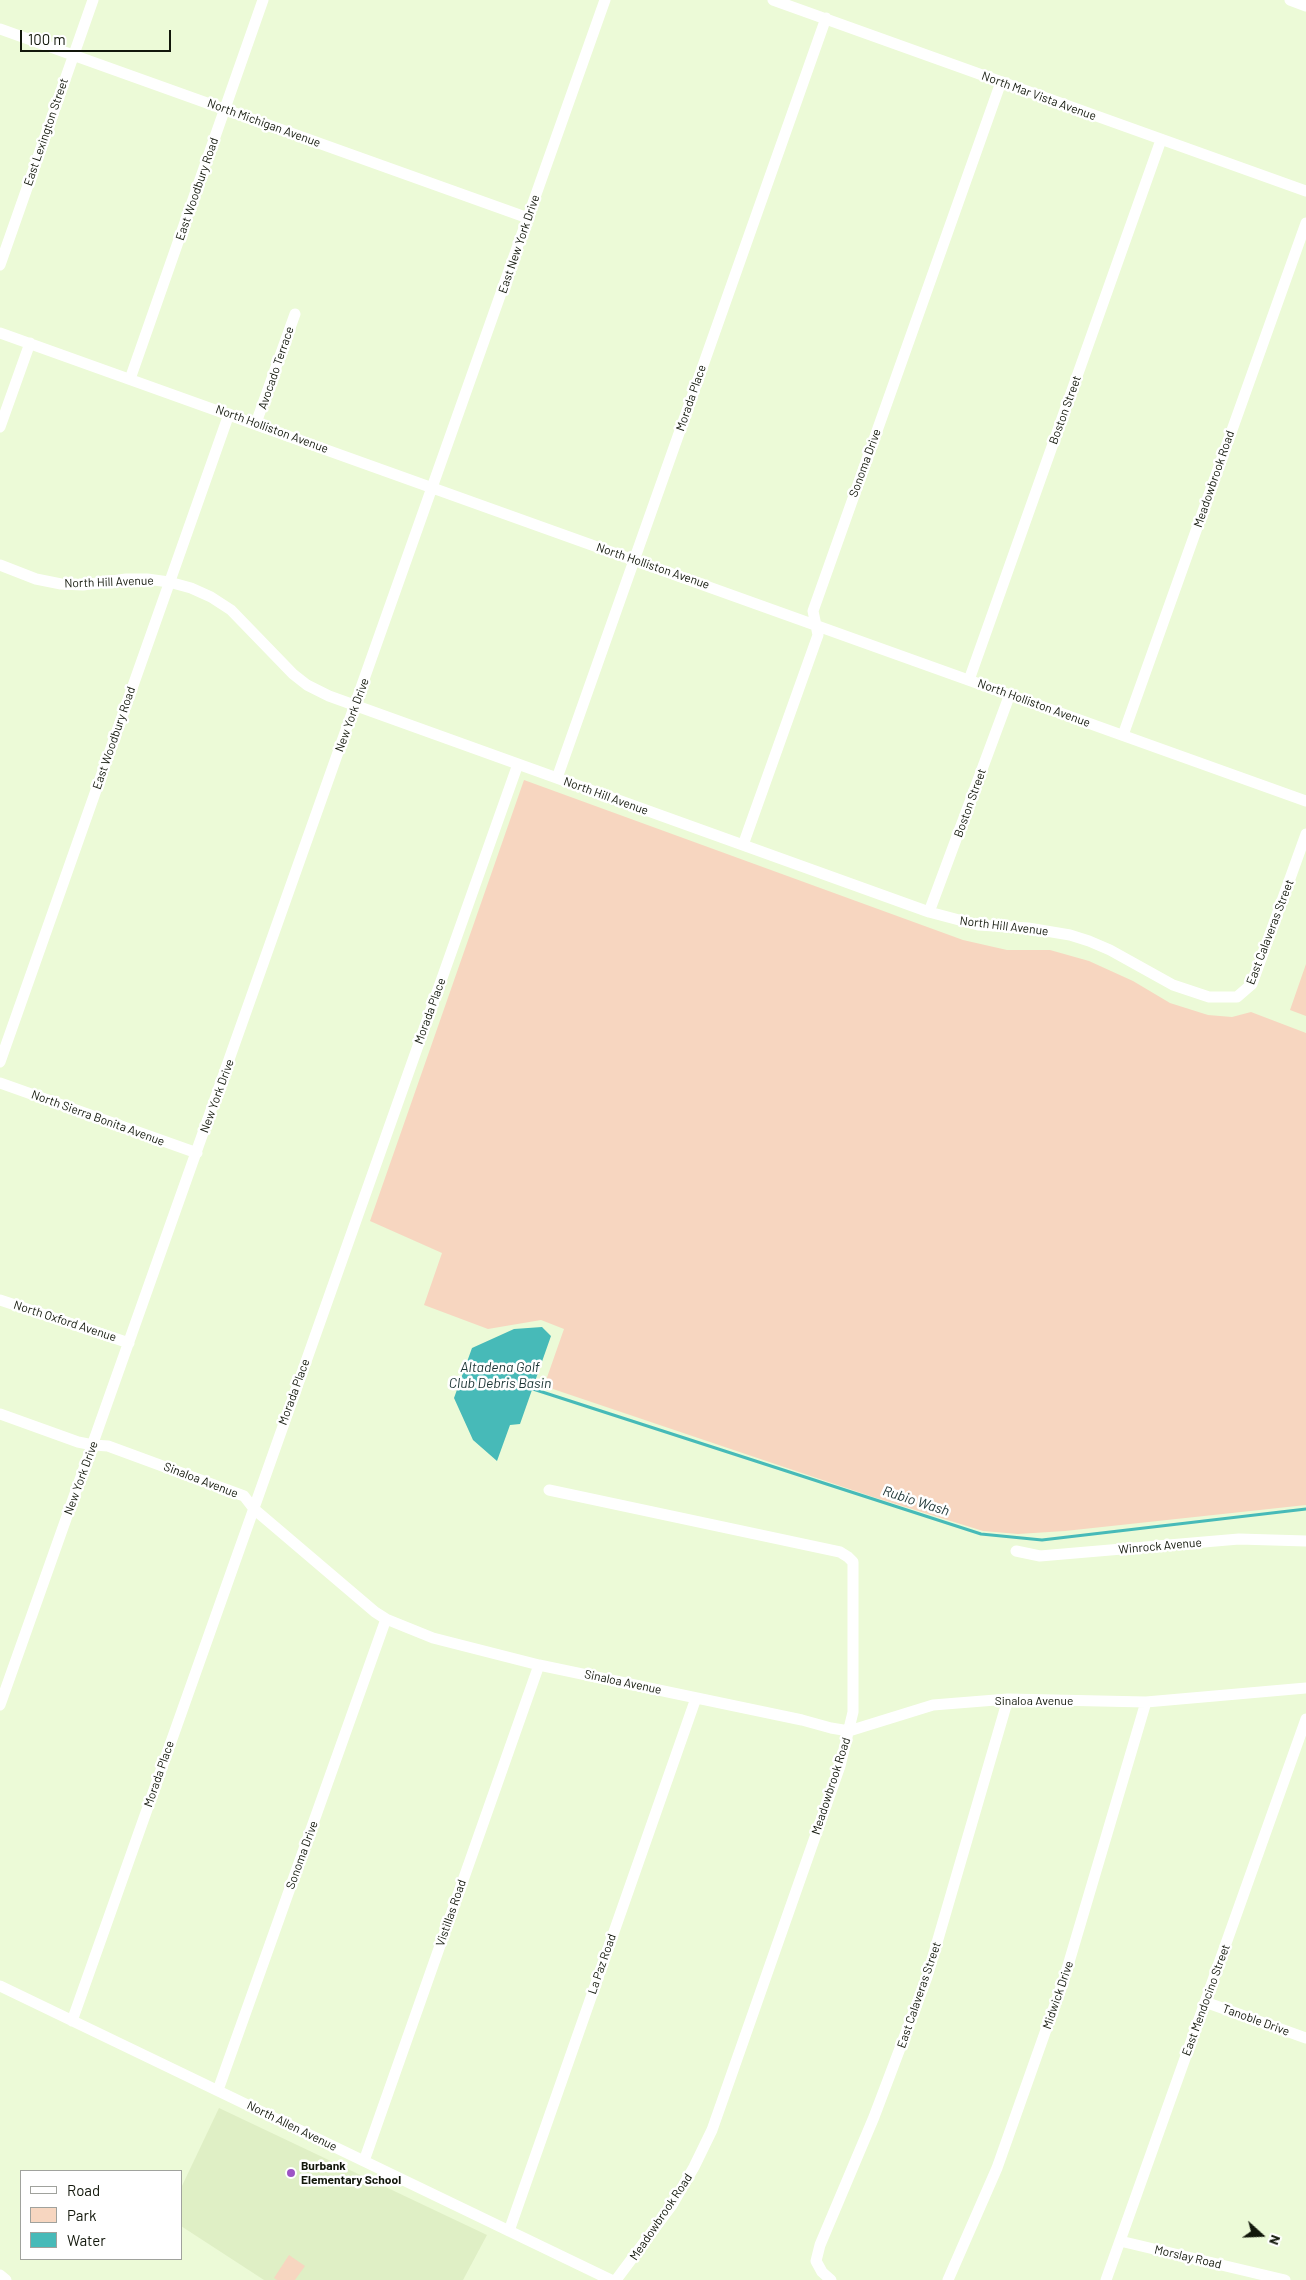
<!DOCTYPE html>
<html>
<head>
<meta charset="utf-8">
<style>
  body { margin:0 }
  #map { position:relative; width:1306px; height:2280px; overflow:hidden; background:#ecfad7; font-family:Barlow,sans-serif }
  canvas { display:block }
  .legend { position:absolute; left:20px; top:2170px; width:162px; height:90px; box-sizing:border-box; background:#fff; border:1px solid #a0a29d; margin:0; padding:6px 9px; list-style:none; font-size:15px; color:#12170b }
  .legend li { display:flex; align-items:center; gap:10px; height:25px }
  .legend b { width:25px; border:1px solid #a0a29d }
  .north { position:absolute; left:1236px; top:2210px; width:50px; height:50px; -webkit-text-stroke:4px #fff; paint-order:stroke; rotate:110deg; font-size:14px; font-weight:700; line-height:20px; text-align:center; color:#12170b }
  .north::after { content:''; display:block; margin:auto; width:18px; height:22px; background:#12170b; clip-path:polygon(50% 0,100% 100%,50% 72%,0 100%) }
  .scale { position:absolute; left:20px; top:30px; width:151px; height:22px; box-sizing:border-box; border:2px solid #12170b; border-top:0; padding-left:6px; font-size:15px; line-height:18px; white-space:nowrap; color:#12170b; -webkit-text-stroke:4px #fff; paint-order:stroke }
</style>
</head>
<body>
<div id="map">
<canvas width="1306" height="2280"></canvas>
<ul class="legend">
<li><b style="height:6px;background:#fff"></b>Road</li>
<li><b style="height:14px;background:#f7d6c0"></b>Park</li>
<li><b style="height:14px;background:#47bab8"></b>Water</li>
</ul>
<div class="north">N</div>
<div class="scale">100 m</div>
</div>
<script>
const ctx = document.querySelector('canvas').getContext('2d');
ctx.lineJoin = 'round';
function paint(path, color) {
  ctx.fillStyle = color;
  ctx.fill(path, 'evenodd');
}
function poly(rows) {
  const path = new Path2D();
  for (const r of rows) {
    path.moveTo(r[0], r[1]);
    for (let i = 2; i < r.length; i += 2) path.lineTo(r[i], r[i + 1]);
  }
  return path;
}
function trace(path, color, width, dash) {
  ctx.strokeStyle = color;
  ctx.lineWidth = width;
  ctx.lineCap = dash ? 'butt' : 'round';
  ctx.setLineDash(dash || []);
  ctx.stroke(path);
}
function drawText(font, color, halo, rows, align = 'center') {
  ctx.font = font + ' Barlow,sans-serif';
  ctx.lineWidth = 5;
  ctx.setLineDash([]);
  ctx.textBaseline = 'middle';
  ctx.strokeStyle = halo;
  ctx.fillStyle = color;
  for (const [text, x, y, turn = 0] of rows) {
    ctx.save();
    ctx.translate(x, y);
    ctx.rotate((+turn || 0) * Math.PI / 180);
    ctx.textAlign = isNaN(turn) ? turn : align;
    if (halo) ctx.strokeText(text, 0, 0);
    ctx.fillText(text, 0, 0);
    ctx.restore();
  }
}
paint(poly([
  [219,2108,487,2235,463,2280,264,2280,181,2226,181,2188]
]), '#dfefc5');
paint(poly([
  [524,780,963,940,1007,950,1050,950,1089,961,1133,981,1170,1003,1208,1015,1232,1017,1251,1012,1306,1033,1306,1505,1065,1531,1018,1534,983,1531,873,1497,544,1386,564,1329,541,1320,488,1329,424,1305,442,1253,370,1221],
  [1306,964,1306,1016,1290,1010],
  [289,2255,305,2266,295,2280,277,2280,274,2278]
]), '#f7d6c0');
paint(poly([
  [542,1327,551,1336,520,1424,510,1425,497,1461,473,1440,454,1398,472,1348,514,1329]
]), '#47bab8');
trace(poly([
  [533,1389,981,1534,1042,1540,1306,1509]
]), '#47bab8', 3);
trace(poly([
  [773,0,1306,191],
  [1290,0,1306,6],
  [0,29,528,218],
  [0,265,93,0],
  [0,333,1306,801],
  [130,379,263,0],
  [256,423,295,314],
  [0,427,30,343],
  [0,565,36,579,61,584,83,585,126,579,147,579,169,582,191,588,211,597,231,610,293,674,307,685,329,696,929,912,978,925,1028,928,1070,935,1089,941,1110,950,1173,985,1209,997,1237,997,1252,984,1306,834],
  [969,680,1161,140],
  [1123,735,1306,223],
  [557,778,826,18],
  [743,845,818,635,813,611,1001,82],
  [929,912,1010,694],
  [0,1062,229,414],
  [0,1083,197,1153],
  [0,1300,129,1343],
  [0,1414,78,1442,93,1445,108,1446,244,1496,254,1509,375,1612,386,1619,433,1638,539,1665,802,1720,831,1728,849,1731,933,1705,1008,1699,1146,1702,1306,1688],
  [549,1490,840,1552,848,1557,853,1562,853,1712,840,1766,712,2130,694,2167,672,2205,616,2280],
  [1016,1551,1040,1556,1239,1539,1306,1541],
  [0,1705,605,0],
  [0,1986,611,2280],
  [1205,2002,1306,2038],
  [72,2021,518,764],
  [218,2090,386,1619],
  [364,2161,539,1665],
  [509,2231,696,1698],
  [1120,2241,1285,2280],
  [0,2275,6,2280],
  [831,2280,822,2272,816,2261,820,2245,874,2117,927,1977,1008,1699],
  [948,2280,997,2168,1064,1979,1146,1702],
  [1106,2280,1306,1719]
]), '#fff', 11);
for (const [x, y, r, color] of [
  [291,2173,5,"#9d53c5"]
]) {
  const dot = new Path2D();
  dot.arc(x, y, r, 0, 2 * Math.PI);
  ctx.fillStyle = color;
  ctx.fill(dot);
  trace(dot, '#fff', 2);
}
drawText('12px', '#12170b', '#fff', [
  ["North Mar Vista Avenue",1039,96,20],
  ["North Michigan Avenue",264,123,20],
  ["East Lexington Street",46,132,-71],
  ["East Woodbury Road",197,189,-71],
  ["East New York Drive",519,244,-71],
  ["Avocado Terrace",276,368,-71],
  ["Morada Place",691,398,-71],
  ["Boston Street",1065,410,-70],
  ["North Holliston Avenue",272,429,20],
  ["Sonoma Drive",865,463,-70],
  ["Meadowbrook Road",1214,479,-71],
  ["North Holliston Avenue",653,566,19],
  ["North Hill Avenue",109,582,-2],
  ["North Holliston Avenue",1034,703,20],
  ["New York Drive",352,715,-70],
  ["East Woodbury Road",114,738,-71],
  ["North Hill Avenue",606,796,20],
  ["Boston Street",970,803,-70],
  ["North Hill Avenue",1004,926,7],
  ["East Calaveras Street",1270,932,-69],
  ["Morada Place",430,1011,-70],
  ["New York Drive",217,1096,-70],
  ["North Sierra Bonita Avenue",98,1118,20],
  ["North Oxford Avenue",65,1321,18],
  ["Morada Place",294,1392,-70],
  ["New York Drive",81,1478,-70],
  ["Sinaloa Avenue",201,1480,21],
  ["Winrock Avenue",1160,1546,-5],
  ["Sinaloa Avenue",623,1682,12],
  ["Sinaloa Avenue",1034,1701],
  ["Morada Place",159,1774,-71],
  ["Meadowbrook Road",831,1786,-72],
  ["Sonoma Drive",302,1855,-70],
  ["Vistillas Road",451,1913,-71],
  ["La Paz Road",602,1964,-71],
  ["East Calaveras Street",919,1995,-71],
  ["Midwick Drive",1058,1995,-71],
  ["East Mendocino Street",1206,2000,-70],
  ["Tanoble Drive",1256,2020,20],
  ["North Allen Avenue",292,2126,26],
  ["Meadowbrook Road",661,2217,-56],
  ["Morslay Road",1188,2257,13]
]);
drawText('bold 12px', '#12170b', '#fff', [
  ["Burbank",301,2166],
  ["Elementary School",301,2180]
], 'left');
drawText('italic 14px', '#1c3535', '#fff', [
  ["Altadena Golf",500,1367],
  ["Club Debris Basin",500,1383],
  ["Rubio Wash",916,1501,18]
]);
</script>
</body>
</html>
